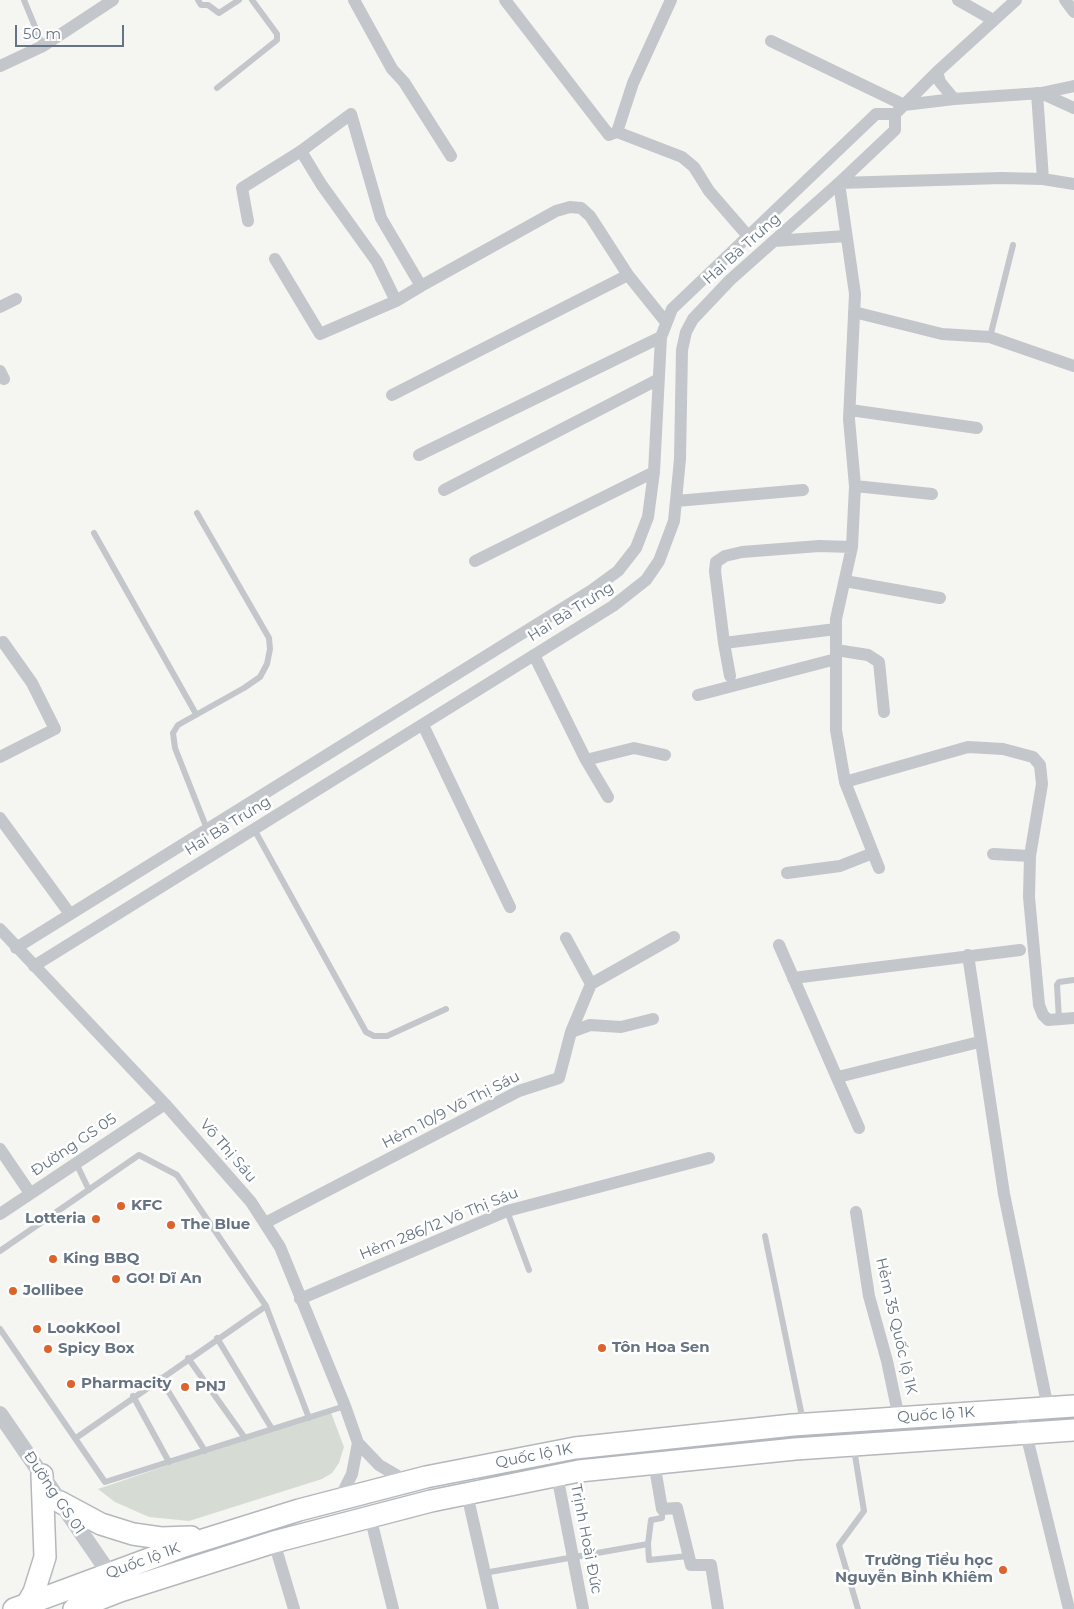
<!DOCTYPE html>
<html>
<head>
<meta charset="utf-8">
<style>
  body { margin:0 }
  #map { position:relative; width:1074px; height:1609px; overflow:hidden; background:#f5f5f2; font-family:Montserrat,sans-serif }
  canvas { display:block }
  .scale { position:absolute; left:15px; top:25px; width:109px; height:22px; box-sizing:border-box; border:2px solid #657382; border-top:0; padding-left:6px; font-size:15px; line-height:18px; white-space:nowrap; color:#657382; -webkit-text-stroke:4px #fff; paint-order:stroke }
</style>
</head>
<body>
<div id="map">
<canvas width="1074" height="1609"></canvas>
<div class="scale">50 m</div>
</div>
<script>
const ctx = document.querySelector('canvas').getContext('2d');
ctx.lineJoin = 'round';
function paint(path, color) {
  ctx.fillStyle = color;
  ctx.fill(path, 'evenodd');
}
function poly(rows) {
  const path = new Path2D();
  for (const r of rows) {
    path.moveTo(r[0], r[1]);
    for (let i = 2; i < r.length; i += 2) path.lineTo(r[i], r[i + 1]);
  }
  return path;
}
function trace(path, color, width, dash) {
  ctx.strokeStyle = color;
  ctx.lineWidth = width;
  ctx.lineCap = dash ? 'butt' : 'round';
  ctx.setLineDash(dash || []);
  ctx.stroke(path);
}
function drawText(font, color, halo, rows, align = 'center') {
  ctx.font = font + ' Montserrat,sans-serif';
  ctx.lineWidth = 5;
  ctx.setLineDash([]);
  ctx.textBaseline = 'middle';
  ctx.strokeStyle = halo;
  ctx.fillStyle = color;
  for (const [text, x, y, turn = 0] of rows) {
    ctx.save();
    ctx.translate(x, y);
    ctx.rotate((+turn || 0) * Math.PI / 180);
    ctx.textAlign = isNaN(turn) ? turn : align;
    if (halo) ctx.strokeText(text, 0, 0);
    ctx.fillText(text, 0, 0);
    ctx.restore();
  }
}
paint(poly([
  [330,1410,344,1447,339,1463,332,1473,322,1479,189,1521,149,1517,115,1502,98,1489]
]), '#d6dcd3');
const primary = poly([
  [60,1502,101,1524,133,1534,161,1538,191,1537],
  [27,1604,34,1592,45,1557,42,1475],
  [14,1609,184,1546,299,1510,426,1477,575,1448,793,1425,1074,1406],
  [74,1609,120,1591,274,1542,431,1501,579,1471,795,1449,1074,1430]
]);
trace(primary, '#b4b8bc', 24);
trace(poly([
  [24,0,43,46],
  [198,0,201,5,208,5,219,13,239,0],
  [217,88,277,40,277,34,252,0],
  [990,337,1013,245],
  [197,513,269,638,270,649,267,664,260,677,244,688,178,725,173,733,175,748,207,829],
  [94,533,196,714],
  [254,829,366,1032,374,1036,387,1036,446,1009],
  [1059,1020,1057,985,1059,982,1074,980],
  [76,1163,89,1190],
  [507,1211,529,1270],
  [765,1236,803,1421],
  [0,1251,139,1155,177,1175,266,1306,309,1418],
  [0,1329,105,1482,345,1406],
  [217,1338,272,1429],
  [188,1358,245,1438],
  [160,1378,205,1451],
  [133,1396,169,1462],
  [76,1438,266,1306],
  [854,1449,864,1511,839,1545,858,1609],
  [648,1544,649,1560,688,1556],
  [484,1573,648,1544,651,1520,662,1518,662,1509]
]), '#c3c6ca', 6);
trace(poly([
  [354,0,392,69,404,82,451,156],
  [505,0,609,135,617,132,633,83,671,0],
  [958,0,993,20],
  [1065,0,1074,12],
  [771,41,904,105,954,99,1041,93,1074,86],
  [0,66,43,46,113,0],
  [937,72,940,82,954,99],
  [1037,93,1043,179],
  [1041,93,1074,108],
  [617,132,682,157,694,167,709,191,748,236],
  [301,151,321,184,377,262,396,301,421,286],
  [248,221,242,188,301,151,351,114,381,218,421,286,556,211,570,207,581,208,590,216,628,275,665,321],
  [774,241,846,236],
  [275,259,320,334,396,301],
  [0,307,16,299],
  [854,312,942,334,990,337,1074,366],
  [0,371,4,379],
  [392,395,628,275],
  [850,410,977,428],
  [419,455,661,337],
  [855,486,932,494],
  [444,490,657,380],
  [676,501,803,490],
  [475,561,654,472],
  [845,581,940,598],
  [724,643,715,571,716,562,725,556,742,552,819,546,852,547],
  [836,650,868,655,879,662,884,712],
  [534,655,586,760,608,797],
  [730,676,724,643,836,629],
  [698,695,836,659],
  [423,725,510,907],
  [0,757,55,729,32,683,3,642],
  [586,760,634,748,665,755],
  [845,782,968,747,1003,749,1033,757,1040,765,1042,784,1030,856,1029,897,1039,1005,1043,1015,1048,1020,1074,1018],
  [0,818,70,914],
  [993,854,1030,856],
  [879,868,845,782,836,730,836,619,852,547,855,486,849,419,855,294,839,183,1002,178,1043,179,1074,184],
  [787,873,840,866,873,853],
  [0,929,165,1104,251,1202,280,1247,345,1406,358,1443,379,1465,408,1482],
  [566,938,591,984],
  [779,945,859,1128],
  [16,948,592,590,618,571,636,548,648,517,654,472,661,337,672,309,876,114,895,114],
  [968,955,1004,1194,1048,1408],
  [34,966,613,606,646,580,659,561,674,521,680,459,682,350,686,332,693,319,730,280,839,183,895,130,895,114,937,72,1016,0],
  [793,978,1020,950],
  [571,1032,590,1025,621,1027,653,1019],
  [838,1077,979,1042],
  [0,1149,30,1193],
  [856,1212,869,1296,887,1361,899,1418],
  [0,1214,165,1104],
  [265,1223,519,1091,559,1078,571,1032,591,984,674,937],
  [300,1299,507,1211,709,1158],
  [1020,1409,1069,1609],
  [654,1462,662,1509,677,1508,691,1565,711,1565,718,1609],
  [557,1475,583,1609],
  [467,1494,493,1609],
  [339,1500,352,1474,358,1443],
  [370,1516,393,1609],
  [274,1542,294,1609]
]), '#c3c6ca', 12);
trace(poly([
  [0,1414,109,1573]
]), '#c3c6ca', 16);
trace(primary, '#fff', 21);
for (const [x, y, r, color] of [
  [121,1206,5,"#dc632b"],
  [96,1219,5,"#dc632b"],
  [171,1225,5,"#dc632b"],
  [53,1259,5,"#dc632b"],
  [116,1279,5,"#dc632b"],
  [13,1291,5,"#dc632b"],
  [37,1329,5,"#dc632b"],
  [602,1348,5,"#dc632b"],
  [48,1349,5,"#dc632b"],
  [71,1384,5,"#dc632b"],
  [185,1387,5,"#dc632b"],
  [1003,1570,5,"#dc632b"]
]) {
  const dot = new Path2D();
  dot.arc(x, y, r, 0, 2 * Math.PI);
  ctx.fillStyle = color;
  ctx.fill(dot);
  trace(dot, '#fff', 2);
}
drawText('15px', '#657382', '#fff', [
  ["Hai Bà Trưng",742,249,-42],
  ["Hai Bà Trưng",571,612,-32],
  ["Hai Bà Trưng",228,826,-32],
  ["Hẻm 10/9 Võ Thị Sáu",451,1110,-27],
  ["Đường GS 05",74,1145,-34],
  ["Võ Thị Sáu",228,1151,49],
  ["Hẻm 286/12 Võ Thị Sáu",439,1224,-22],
  ["Hẻm 35 Quốc lộ 1K",896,1326,77],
  ["Quốc lộ 1K",936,1415,-4],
  ["Quốc lộ 1K",534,1456,-11],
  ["Đường GS 01",54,1493,56],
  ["Trịnh Hoài Đức",586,1539,79],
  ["Quốc lộ 1K",143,1561,-20]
]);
drawText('bold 15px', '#657382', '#fff', [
  ["KFC",131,1206],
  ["Lotteria",86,1219,"right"],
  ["The Blue",181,1225],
  ["King BBQ",63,1259],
  ["GO! Dĩ An",126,1279],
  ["Jollibee",23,1291],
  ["LookKool",47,1329],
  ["Tôn Hoa Sen",612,1348],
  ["Spicy Box",58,1349],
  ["Pharmacity",81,1384],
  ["PNJ",195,1387],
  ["Trường Tiểu học",993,1561,"right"],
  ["Nguyễn Bỉnh Khiêm",993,1578,"right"]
], 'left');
</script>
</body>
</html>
